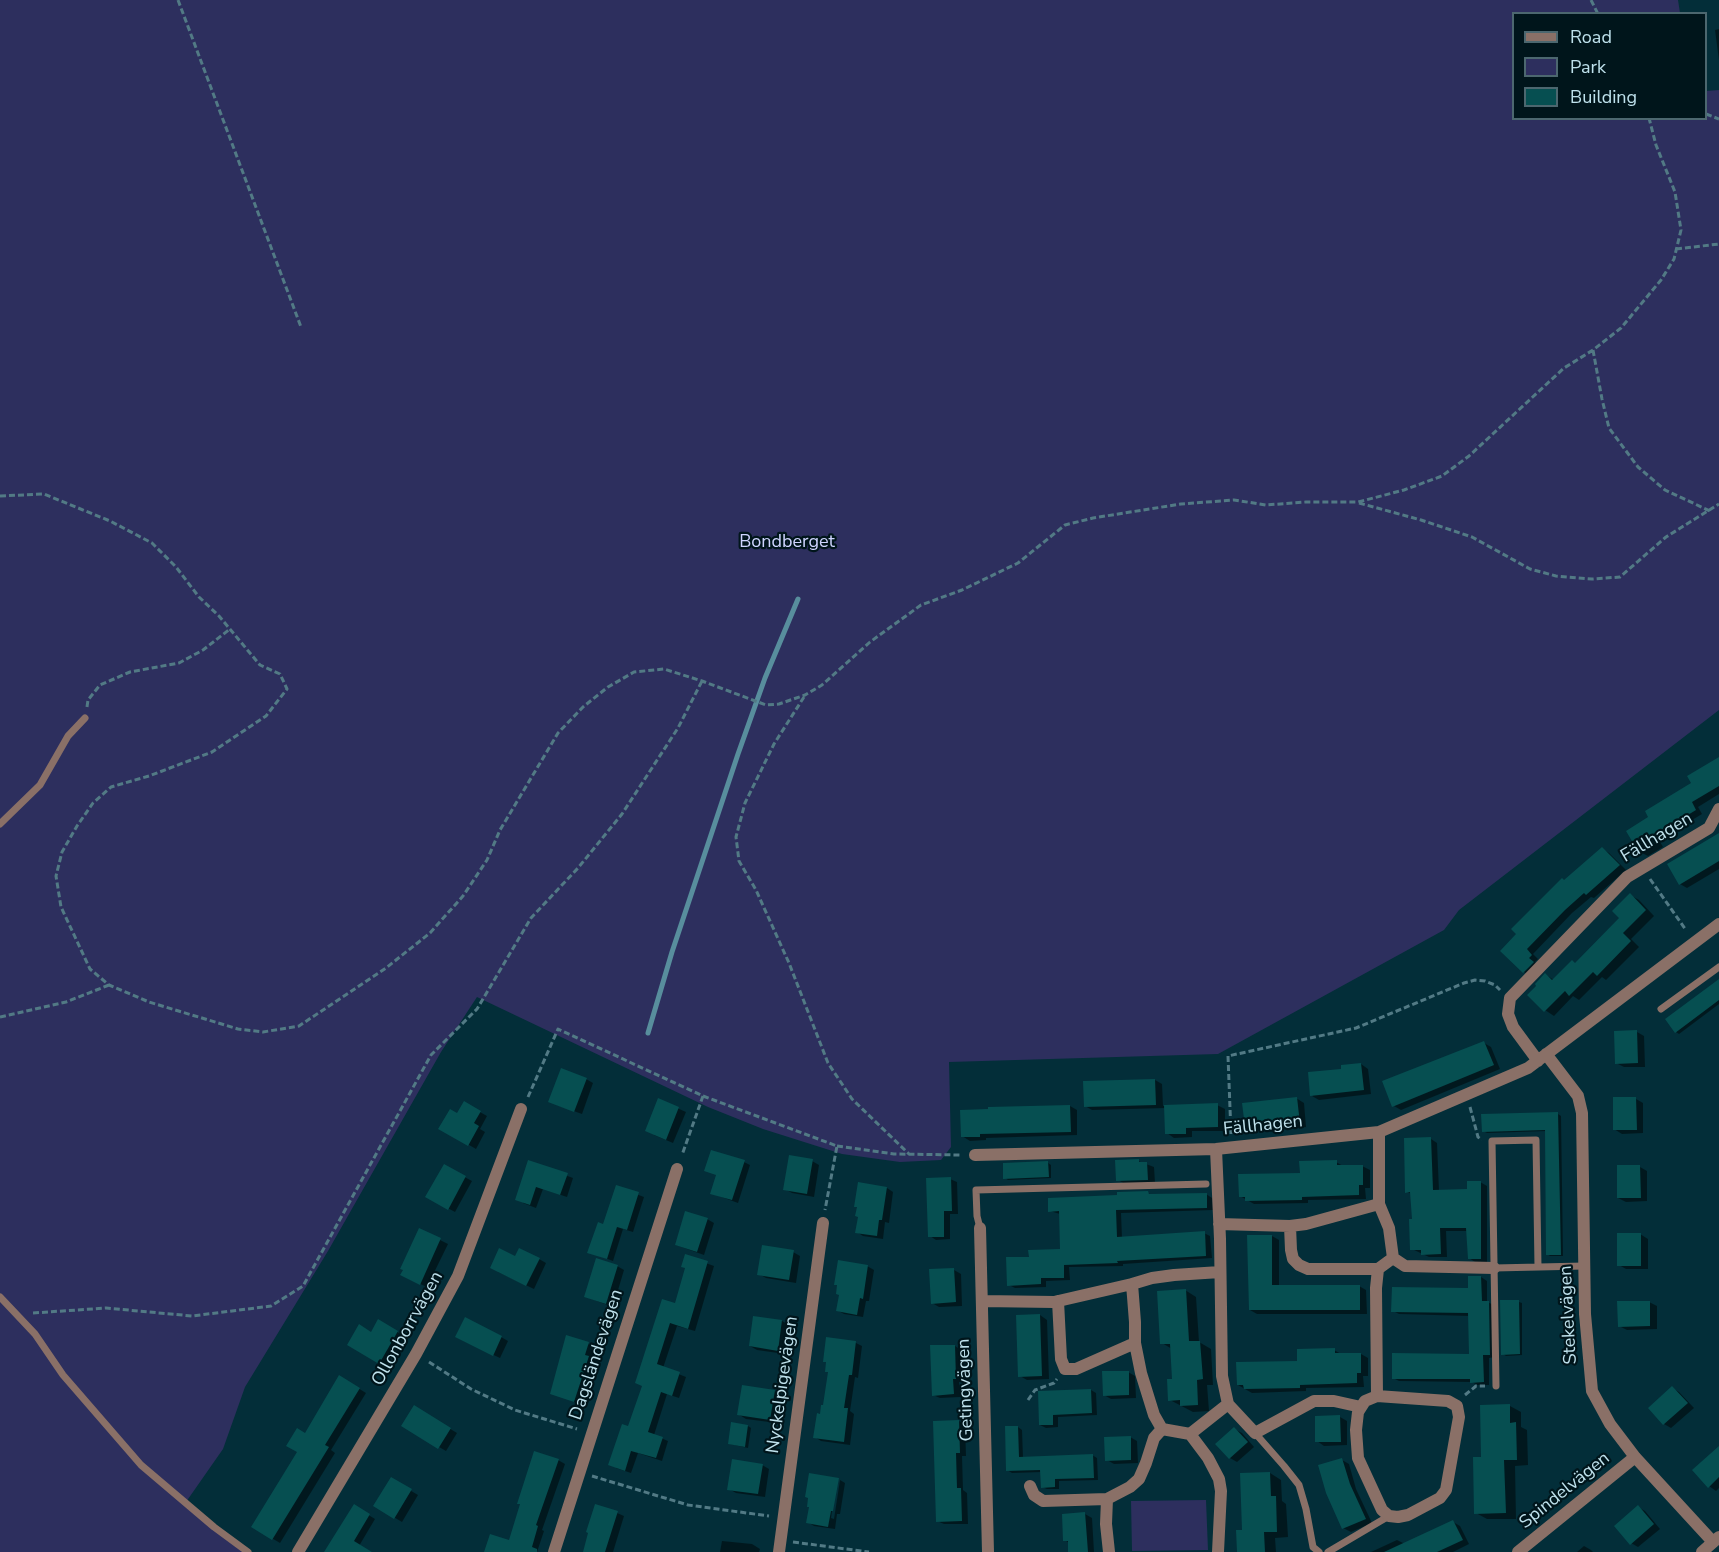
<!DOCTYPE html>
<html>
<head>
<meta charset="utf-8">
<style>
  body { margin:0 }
  #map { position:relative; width:1719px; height:1552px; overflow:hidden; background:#032e39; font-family:"Nunito Sans",sans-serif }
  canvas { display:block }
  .legend { position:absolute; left:1512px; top:12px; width:195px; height:108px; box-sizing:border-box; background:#00151b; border:2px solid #4c676f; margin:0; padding:8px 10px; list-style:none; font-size:18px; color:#bee1ec }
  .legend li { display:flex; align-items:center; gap:12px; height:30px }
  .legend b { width:30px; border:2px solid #4c676f }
</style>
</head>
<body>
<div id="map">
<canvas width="1719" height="1552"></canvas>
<ul class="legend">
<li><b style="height:8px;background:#8a7067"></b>Road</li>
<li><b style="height:16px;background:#2d2f5e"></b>Park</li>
<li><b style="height:16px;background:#064f51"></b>Building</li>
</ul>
</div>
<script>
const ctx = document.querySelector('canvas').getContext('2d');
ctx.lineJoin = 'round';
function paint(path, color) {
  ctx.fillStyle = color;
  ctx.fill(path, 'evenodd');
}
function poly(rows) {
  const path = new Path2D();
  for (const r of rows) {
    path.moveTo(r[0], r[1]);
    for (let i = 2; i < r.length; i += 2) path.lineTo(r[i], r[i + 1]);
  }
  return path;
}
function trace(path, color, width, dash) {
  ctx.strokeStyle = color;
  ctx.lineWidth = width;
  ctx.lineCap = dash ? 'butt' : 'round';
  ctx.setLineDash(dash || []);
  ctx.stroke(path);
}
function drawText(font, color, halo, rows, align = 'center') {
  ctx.font = font + ' "Nunito Sans",sans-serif';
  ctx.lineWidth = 4.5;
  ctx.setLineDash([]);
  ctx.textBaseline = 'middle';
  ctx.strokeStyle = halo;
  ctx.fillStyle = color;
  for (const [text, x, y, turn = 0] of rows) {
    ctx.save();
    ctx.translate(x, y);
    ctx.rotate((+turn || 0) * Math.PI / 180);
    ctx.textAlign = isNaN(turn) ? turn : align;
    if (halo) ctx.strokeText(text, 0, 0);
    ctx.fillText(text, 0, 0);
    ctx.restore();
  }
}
paint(poly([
  [0,0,1678,0,1680,13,1514,14,1514,118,1706,118,1706,91,1719,90,1719,710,1459,910,1444,930,1218,1054,949,1062,951,1147,941,1160,900,1162,842,1154,763,1129,708,1107,477,997,441,1052,328,1251,245,1387,223,1449,186,1502,251,1552,0,1552],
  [1206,1500,1208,1550,1132,1551,1131,1501]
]), '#2d2f5e');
paint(poly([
  [1719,29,1719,60,1715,30],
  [1719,758,1719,794,1698,807,1702,814,1659,840,1663,847,1648,856,1640,852,1650,818,1693,784],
  [1719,840,1719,869,1687,888,1680,884],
  [1602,849,1609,853,1626,870,1594,898,1591,897,1572,913,1533,954,1538,959,1535,962,1540,967,1531,976,1524,972,1518,934,1565,882],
  [1630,895,1639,900,1654,916,1631,939,1639,947,1606,980,1602,977,1579,1000,1573,996,1554,1016,1545,1010,1546,975,1554,980,1576,964,1621,918],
  [1719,981,1719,1004,1679,1034,1676,1032],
  [1637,1032,1644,1036,1645,1067,1624,1067,1616,1063],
  [1484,1043,1491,1047,1500,1069,1401,1110,1394,1106],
  [1361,1064,1368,1069,1371,1094,1319,1100,1312,1096,1343,1070],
  [586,1079,593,1083,582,1114,557,1105],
  [1155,1080,1162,1084,1163,1106,1217,1105,1225,1109,1225,1131,1192,1131,1192,1137,1174,1138,1167,1133,1166,1108,1092,1110,1085,1106],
  [1296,1098,1304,1103,1306,1127,1288,1129,1284,1127,1253,1130,1246,1126],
  [1636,1099,1643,1103,1643,1133,1622,1134,1614,1129],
  [659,1100,686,1112,673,1143,654,1135],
  [464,1103,487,1116,480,1129,485,1132,476,1149,440,1128,457,1115],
  [1070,1106,1077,1110,1077,1135,986,1138,986,1140,970,1141,962,1136],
  [1558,1114,1561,1116,1563,1256,1550,1256,1547,1254,1546,1131,1487,1133,1483,1131],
  [1431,1139,1437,1143,1439,1191,1469,1191,1480,1182,1487,1186,1487,1262,1475,1262,1469,1258,1468,1231,1446,1231,1447,1257,1429,1257,1412,1249,1413,1220,1412,1194,1407,1192],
  [812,1161,819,1165,814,1197,792,1193,785,1189],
  [1138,1161,1154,1167,1155,1183,1125,1184,1118,1180],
  [529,1162,573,1178,567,1197,543,1189,536,1208,523,1203],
  [744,1162,750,1165,738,1203,711,1193,717,1175,706,1170],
  [1336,1162,1343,1166,1362,1166,1370,1170,1370,1188,1365,1188,1366,1199,1308,1200,1308,1203,1254,1204,1240,1196],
  [1048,1163,1051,1165,1051,1178,1008,1180,1005,1178],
  [444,1166,472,1181,455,1212,427,1197],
  [1640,1167,1647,1171,1647,1201,1626,1202,1618,1198],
  [950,1179,957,1182,958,1214,950,1214,950,1239,936,1240,930,1236],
  [859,1184,887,1188,893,1192,889,1223,885,1222,883,1239,863,1236,857,1232,859,1217],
  [617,1187,644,1197,633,1232,623,1229,613,1261,589,1252,604,1226],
  [1148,1193,1153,1196,1206,1194,1212,1198,1213,1210,1121,1213,1122,1238,1204,1233,1210,1236,1212,1258,1123,1264,1123,1266,1069,1267,1070,1280,1046,1281,1046,1287,1015,1288,1009,1285,1030,1258,1062,1251,1060,1214,1050,1211,1119,1197],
  [707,1219,714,1223,704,1255,676,1245],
  [420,1230,448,1244,427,1287,409,1279],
  [1640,1234,1648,1239,1648,1269,1626,1269,1619,1265],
  [1272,1236,1279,1240,1279,1286,1359,1286,1366,1290,1367,1314,1257,1314,1250,1310],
  [793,1252,800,1256,796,1283,766,1278,759,1274],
  [686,1256,714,1266,695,1331,677,1326,663,1368,686,1377,679,1398,667,1394,654,1435,668,1441,662,1461,638,1453,631,1473,616,1468,676,1305,687,1269],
  [516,1258,539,1259,546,1263,534,1289,498,1272],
  [617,1266,624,1270,613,1307,586,1297],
  [867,1266,874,1270,869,1301,866,1301,863,1317,844,1314,837,1310],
  [954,1270,961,1274,962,1306,939,1307,932,1303],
  [1481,1277,1487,1281,1487,1302,1494,1305,1495,1357,1489,1358,1489,1385,1477,1385,1472,1382,1399,1381,1393,1378,1470,1355,1470,1316,1399,1314,1393,1311,1470,1289],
  [1185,1290,1196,1297,1199,1342,1211,1349,1213,1385,1207,1385,1209,1411,1193,1412,1170,1400,1174,1381,1172,1349,1162,1343],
  [1519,1302,1522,1303,1522,1355,1506,1356,1503,1354],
  [1649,1302,1657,1306,1657,1329,1627,1330,1619,1326],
  [1040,1315,1047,1320,1049,1379,1027,1380,1020,1376],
  [754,1317,782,1321,789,1325,785,1354,757,1350,750,1346],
  [379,1321,404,1336,386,1366,349,1344,372,1334],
  [501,1337,508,1341,500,1358,464,1341],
  [828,1339,856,1343,862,1346,858,1378,855,1377,850,1411,854,1414,850,1445,821,1441,815,1437,824,1407,829,1372],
  [588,1344,595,1348,592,1359,595,1361,582,1405,552,1393],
  [955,1346,961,1350,962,1381,959,1382,960,1397,940,1398,933,1395,932,1347],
  [1334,1350,1341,1354,1361,1354,1368,1358,1368,1376,1363,1376,1364,1387,1306,1388,1306,1391,1252,1393,1238,1385],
  [1128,1372,1135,1376,1136,1398,1111,1399,1104,1395],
  [340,1377,366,1393,331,1450,335,1453,280,1543,253,1527,299,1452,305,1435],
  [1672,1388,1679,1392,1694,1408,1671,1428,1664,1424,1650,1408],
  [1091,1390,1096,1393,1097,1415,1058,1417,1058,1427,1046,1428,1040,1425,1040,1392],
  [774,1391,781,1396,777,1423,746,1419,738,1414],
  [1510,1406,1521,1412,1521,1427,1527,1430,1528,1465,1515,1466,1516,1519,1487,1519,1476,1513,1482,1458],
  [414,1407,457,1433,446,1451,403,1426],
  [1340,1417,1347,1421,1347,1445,1324,1446,1317,1441],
  [959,1421,965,1425,966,1456,962,1456,963,1490,967,1493,968,1524,944,1524,937,1521],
  [748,1426,751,1428,748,1448,730,1444],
  [1018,1427,1022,1430,1023,1458,1092,1455,1097,1458,1098,1480,1059,1481,1059,1489,1047,1489,1042,1487,1042,1472,1012,1473,1007,1470],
  [1234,1429,1242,1433,1254,1447,1237,1462,1230,1458],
  [1130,1437,1137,1441,1138,1463,1114,1464,1107,1460],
  [1719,1451,1719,1488,1716,1491,1709,1486],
  [558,1460,565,1464,542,1530,544,1531,537,1552,486,1552,510,1542],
  [1342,1460,1349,1464,1356,1489,1372,1523,1351,1532,1343,1528],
  [762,1465,769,1469,765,1497,736,1493,729,1489],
  [1270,1473,1281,1480,1282,1501,1286,1504,1288,1537,1275,1538,1276,1552,1238,1552,1244,1531],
  [391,1479,418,1495,402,1522,375,1506],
  [837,1479,831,1518,834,1519,840,1480,845,1483,840,1514,837,1514,835,1529,814,1526,808,1522,811,1507],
  [354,1506,375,1519,359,1546,369,1552,325,1552],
  [1638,1507,1645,1511,1660,1529,1638,1547,1631,1543],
  [617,1513,624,1516,613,1552,584,1552,590,1533],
  [1085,1514,1092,1518,1094,1552,1070,1552,1069,1543,1065,1540],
  [1453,1522,1460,1526,1469,1544,1453,1552,1371,1552,1397,1540,1405,1544],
  [722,1541,752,1544,760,1549,759,1552,720,1552],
  [1584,1546,1591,1550,1593,1552,1577,1552]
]), '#0007');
trace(poly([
  [648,1033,672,952,738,754,765,678,798,599]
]), '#588e9d', 5);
paint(poly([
  [1719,757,1719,786,1692,802,1696,810,1653,836,1656,843,1639,853,1626,831,1648,817,1645,811,1691,783,1687,776],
  [1719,833,1719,861,1679,885,1667,864],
  [1602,847,1620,865,1586,895,1584,893,1565,910,1527,949,1532,955,1529,958,1534,962,1523,973,1500,951,1516,934,1511,929,1562,878,1564,880],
  [1630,893,1646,910,1623,933,1631,941,1597,976,1593,972,1569,996,1565,991,1544,1012,1527,995,1536,986,1535,984,1545,973,1552,980,1572,960,1575,963,1619,918,1612,911],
  [1719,979,1719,1000,1675,1033,1665,1019],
  [1637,1030,1638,1063,1615,1064,1614,1031],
  [1484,1041,1494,1065,1392,1107,1382,1081],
  [1361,1063,1364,1090,1310,1096,1308,1072,1341,1069,1341,1065],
  [561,1068,587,1078,574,1112,548,1102],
  [1155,1079,1156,1105,1084,1107,1083,1081],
  [1297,1097,1300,1124,1279,1126,1279,1123,1245,1127,1242,1103],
  [1613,1097,1636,1097,1637,1130,1613,1130],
  [658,1098,679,1107,666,1140,645,1131],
  [464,1101,481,1111,474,1123,479,1126,468,1146,438,1129,450,1109,457,1113],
  [1218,1103,1218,1127,1186,1128,1186,1134,1165,1134,1164,1105],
  [1070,1105,1071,1132,980,1134,980,1137,961,1137,960,1110,988,1109,988,1107],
  [1558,1112,1561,1255,1546,1255,1545,1130,1482,1132,1481,1114],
  [1431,1137,1433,1190,1467,1189,1467,1181,1481,1181,1481,1259,1468,1259,1466,1228,1440,1228,1441,1254,1421,1255,1421,1250,1410,1250,1409,1219,1412,1219,1410,1192,1405,1193,1404,1138],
  [711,1150,745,1160,732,1200,710,1194,716,1175,704,1171],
  [789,1155,813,1159,807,1194,783,1190],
  [1139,1159,1139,1162,1147,1162,1148,1180,1116,1181,1115,1160],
  [528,1160,568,1173,560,1195,536,1187,530,1205,515,1200],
  [1337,1160,1337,1165,1363,1165,1363,1185,1359,1185,1359,1195,1302,1197,1302,1200,1245,1201,1245,1197,1239,1197,1238,1174,1300,1173,1299,1161],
  [1048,1161,1049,1177,1003,1179,1003,1163],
  [444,1164,466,1176,448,1210,425,1197],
  [1617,1165,1640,1165,1641,1198,1617,1198],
  [951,1177,952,1211,944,1211,944,1237,928,1237,926,1178],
  [858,1182,887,1187,882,1220,879,1220,877,1236,855,1233,858,1217,855,1216,857,1207,854,1207],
  [616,1185,639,1192,627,1230,617,1227,607,1259,587,1253,598,1222,603,1224],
  [1148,1191,1149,1194,1207,1193,1207,1208,1116,1210,1117,1237,1205,1231,1206,1256,1117,1261,1118,1263,1064,1265,1064,1278,1041,1278,1041,1284,1007,1286,1006,1257,1029,1257,1028,1250,1060,1249,1059,1211,1048,1212,1048,1198,1117,1195,1117,1192],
  [685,1211,708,1218,697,1252,675,1245],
  [419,1228,441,1238,420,1285,400,1275,403,1270,400,1269],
  [1617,1233,1641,1233,1641,1266,1617,1266],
  [1247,1235,1272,1235,1272,1285,1360,1285,1360,1310,1249,1310],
  [762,1245,794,1250,789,1280,757,1275],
  [499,1248,515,1256,519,1248,540,1258,526,1286,490,1268],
  [685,1254,708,1261,688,1329,670,1323,657,1364,680,1372,672,1396,661,1392,648,1432,663,1437,656,1458,631,1451,625,1471,608,1465,622,1424,628,1426,642,1386,635,1383,662,1299,675,1303,685,1268,681,1267],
  [596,1258,618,1265,606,1304,584,1297],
  [838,1260,868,1265,863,1299,860,1298,857,1315,836,1311,839,1295,836,1294,837,1285,834,1285],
  [954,1268,956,1302,931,1304,929,1269],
  [1468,1276,1481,1276,1482,1301,1489,1301,1490,1355,1483,1355,1484,1382,1470,1383,1470,1379,1392,1379,1392,1353,1469,1354,1468,1313,1391,1312,1392,1287,1468,1288],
  [1186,1289,1189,1341,1200,1341,1203,1379,1197,1380,1198,1405,1180,1406,1180,1400,1168,1401,1167,1379,1172,1379,1170,1344,1160,1344,1157,1291],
  [1500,1300,1519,1300,1520,1354,1501,1355],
  [1617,1301,1650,1301,1650,1326,1618,1327],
  [1040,1314,1042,1376,1018,1377,1016,1315],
  [753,1316,782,1320,778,1351,749,1346],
  [465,1317,502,1336,493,1356,455,1337],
  [378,1319,398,1331,379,1364,347,1345,359,1324,371,1332],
  [566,1335,589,1342,585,1355,589,1356,574,1402,550,1394],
  [826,1337,856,1341,852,1375,849,1375,844,1408,848,1408,844,1442,813,1438,817,1413,820,1414,821,1405,823,1405,828,1372,825,1372,826,1362,823,1362],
  [930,1345,955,1345,956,1379,953,1379,954,1394,932,1396],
  [1335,1348,1335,1353,1361,1353,1361,1373,1357,1373,1357,1383,1300,1385,1300,1388,1244,1389,1243,1385,1237,1385,1236,1362,1297,1361,1297,1349],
  [1102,1371,1129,1371,1129,1395,1103,1396],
  [339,1375,360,1388,325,1445,329,1447,272,1540,251,1527,297,1452,286,1446,297,1428,305,1433],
  [742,1385,775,1390,770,1420,737,1415],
  [1672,1386,1688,1403,1663,1425,1648,1408],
  [1091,1389,1092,1413,1053,1415,1053,1425,1039,1425,1038,1391],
  [1510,1404,1510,1423,1516,1422,1517,1460,1504,1460,1506,1513,1474,1514,1473,1457,1481,1457,1480,1405],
  [414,1405,451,1428,438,1449,401,1426],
  [1340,1415,1341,1442,1315,1442,1315,1416],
  [959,1420,960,1453,956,1453,957,1488,961,1488,962,1521,936,1522,933,1421],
  [731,1422,748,1425,745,1447,728,1444],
  [1005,1426,1018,1426,1019,1457,1093,1454,1094,1478,1055,1479,1055,1487,1041,1488,1040,1470,1006,1471],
  [1234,1427,1248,1442,1229,1459,1215,1444],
  [1131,1436,1131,1460,1105,1461,1104,1437],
  [1719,1446,1719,1477,1708,1488,1692,1470],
  [534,1451,559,1459,536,1525,538,1526,532,1547,537,1549,537,1552,484,1552,490,1534,509,1540,520,1504,517,1504],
  [1342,1458,1350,1484,1366,1519,1342,1529,1326,1493,1318,1465],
  [732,1459,763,1464,758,1494,727,1490],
  [1270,1472,1271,1496,1276,1496,1277,1532,1264,1532,1265,1552,1237,1552,1236,1530,1242,1530,1240,1473],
  [809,1473,839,1478,833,1511,831,1511,828,1527,806,1523,809,1507,807,1507,808,1498,805,1497],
  [391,1477,412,1489,394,1519,373,1506],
  [354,1504,370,1514,354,1541,372,1552,324,1552],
  [595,1504,618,1511,605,1552,583,1552,588,1533,586,1532],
  [1638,1505,1654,1524,1630,1545,1614,1526],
  [1085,1512,1088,1552,1068,1552,1068,1541,1063,1541,1062,1514],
  [1453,1520,1463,1540,1437,1552,1384,1552]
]), '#064f51');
trace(poly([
  [178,0,301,327],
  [1591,0,1598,14],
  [1706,114,1719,119],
  [1676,249,1719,244],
  [1593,350,1602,399,1609,428,1638,467,1665,490,1710,511],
  [0,496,44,494,110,521,152,543,176,567,199,597,219,616,260,665,280,674,287,689,266,716,212,752,149,776,111,787,93,803,77,826,62,852,56,876,61,907,90,969,109,985,149,1002,238,1029,263,1032,299,1026,386,968,430,933,463,896,487,860,500,830,558,733,583,707,608,687,634,672,664,669,702,681,766,705,779,704,805,695,822,685,870,642,921,605,962,590,1018,563,1065,525,1093,518,1181,504,1234,500,1266,505,1306,502,1358,502,1404,490,1442,476,1469,456,1564,368,1593,350,1621,328,1661,280,1674,259,1681,230,1675,192,1656,145,1649,118],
  [1359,503,1421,520,1472,537,1530,569,1556,576,1592,579,1620,577,1666,537,1719,504],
  [804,697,774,744,745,803,736,837,739,861,756,890,789,963,828,1063,852,1099,909,1154],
  [87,707,88,700,100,685,130,672,179,663,203,650,230,629],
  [1650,879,1686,930],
  [0,1017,66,1002,109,985],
  [703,1096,837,1146,825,1210],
  [528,1097,558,1029,703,1096,682,1155],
  [1470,1107,1478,1137,1482,1140],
  [1231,1134,1228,1056,1356,1028,1464,983,1475,980,1485,981,1495,985,1500,990],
  [837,1146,894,1154,961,1155],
  [33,1313,106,1308,192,1316,271,1306,303,1286,431,1055,477,1009,531,918,578,868,622,814,678,728,702,681],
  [429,1362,471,1389,515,1410,577,1429],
  [1465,1395,1476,1386,1485,1386],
  [1028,1400,1035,1390,1054,1383,1057,1379],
  [592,1476,688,1505,769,1516],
  [793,1542,869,1552]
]), '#527a85', 3, [6, 3]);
trace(poly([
  [0,824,40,785,68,736,85,718],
  [1661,1009,1719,967],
  [980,1228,977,1216,976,1190,1206,1184],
  [1494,1268,1584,1266],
  [0,1297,35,1334,63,1375,141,1465,214,1527,248,1552],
  [1496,1386,1492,1141,1536,1140,1538,1267],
  [1255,1433,1284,1466,1299,1485,1306,1509,1313,1547,1319,1552],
  [1328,1552,1389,1516]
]), '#8a7067', 7);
trace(poly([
  [1546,1054,1578,1096,1582,1113,1585,1314,1592,1391,1610,1424,1635,1457,1713,1542],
  [1538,1061,1513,1027,1508,1014,1510,998,1627,877,1709,828,1719,809],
  [975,1155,1216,1149,1379,1132,1528,1068,1719,924],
  [1219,1224,1290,1226,1306,1224,1379,1204,1379,1132],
  [1290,1226,1291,1250,1293,1259,1299,1265,1308,1269,1378,1269,1393,1258,1389,1228,1379,1204],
  [980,1228,988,1552],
  [1393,1258,1405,1266,1494,1268],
  [1132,1284,1152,1278,1174,1275,1220,1272],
  [982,1301,1054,1302,1132,1284,1135,1322,1135,1343,1141,1373,1154,1415,1162,1429],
  [1058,1301,1061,1359,1065,1369,1076,1369,1135,1343],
  [1377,1396,1448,1401,1457,1406,1459,1417,1446,1490,1440,1498,1408,1515,1398,1517,1389,1516,1382,1510,1358,1458,1356,1430,1358,1412,1365,1401,1377,1396,1376,1288,1378,1269],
  [1228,1404,1255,1433,1314,1401,1334,1401,1361,1407],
  [1190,1434,1228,1404,1222,1376,1220,1239,1216,1149],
  [1030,1486,1034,1495,1043,1501,1107,1499,1130,1487,1139,1479,1146,1463,1154,1438,1162,1429,1190,1434,1208,1458,1219,1479,1221,1491,1218,1552],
  [1107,1499,1106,1524,1109,1552],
  [298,1552,416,1354,458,1276,521,1109],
  [554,1552,677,1169],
  [779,1552,823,1223],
  [1518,1552,1635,1457],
  [1702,1552,1719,1537]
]), '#8a7067', 12);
drawText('18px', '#cfd5ff', '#00151b', [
  ["Bondberget",787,543]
]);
drawText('18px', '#bee1ec', '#00151b', [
  ["Fällhagen",1657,838,-31],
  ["Fällhagen",1263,1126,-6],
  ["Stekelvägen",1569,1315,-93],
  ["Ollonborrvägen",408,1329,-61],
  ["Dagsländevägen",597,1355,-72],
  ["Nyckelpigevägen",783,1385,-82],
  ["Getingvägen",966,1390,-92],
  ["Spindelvägen",1565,1491,-39]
]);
</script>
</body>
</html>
